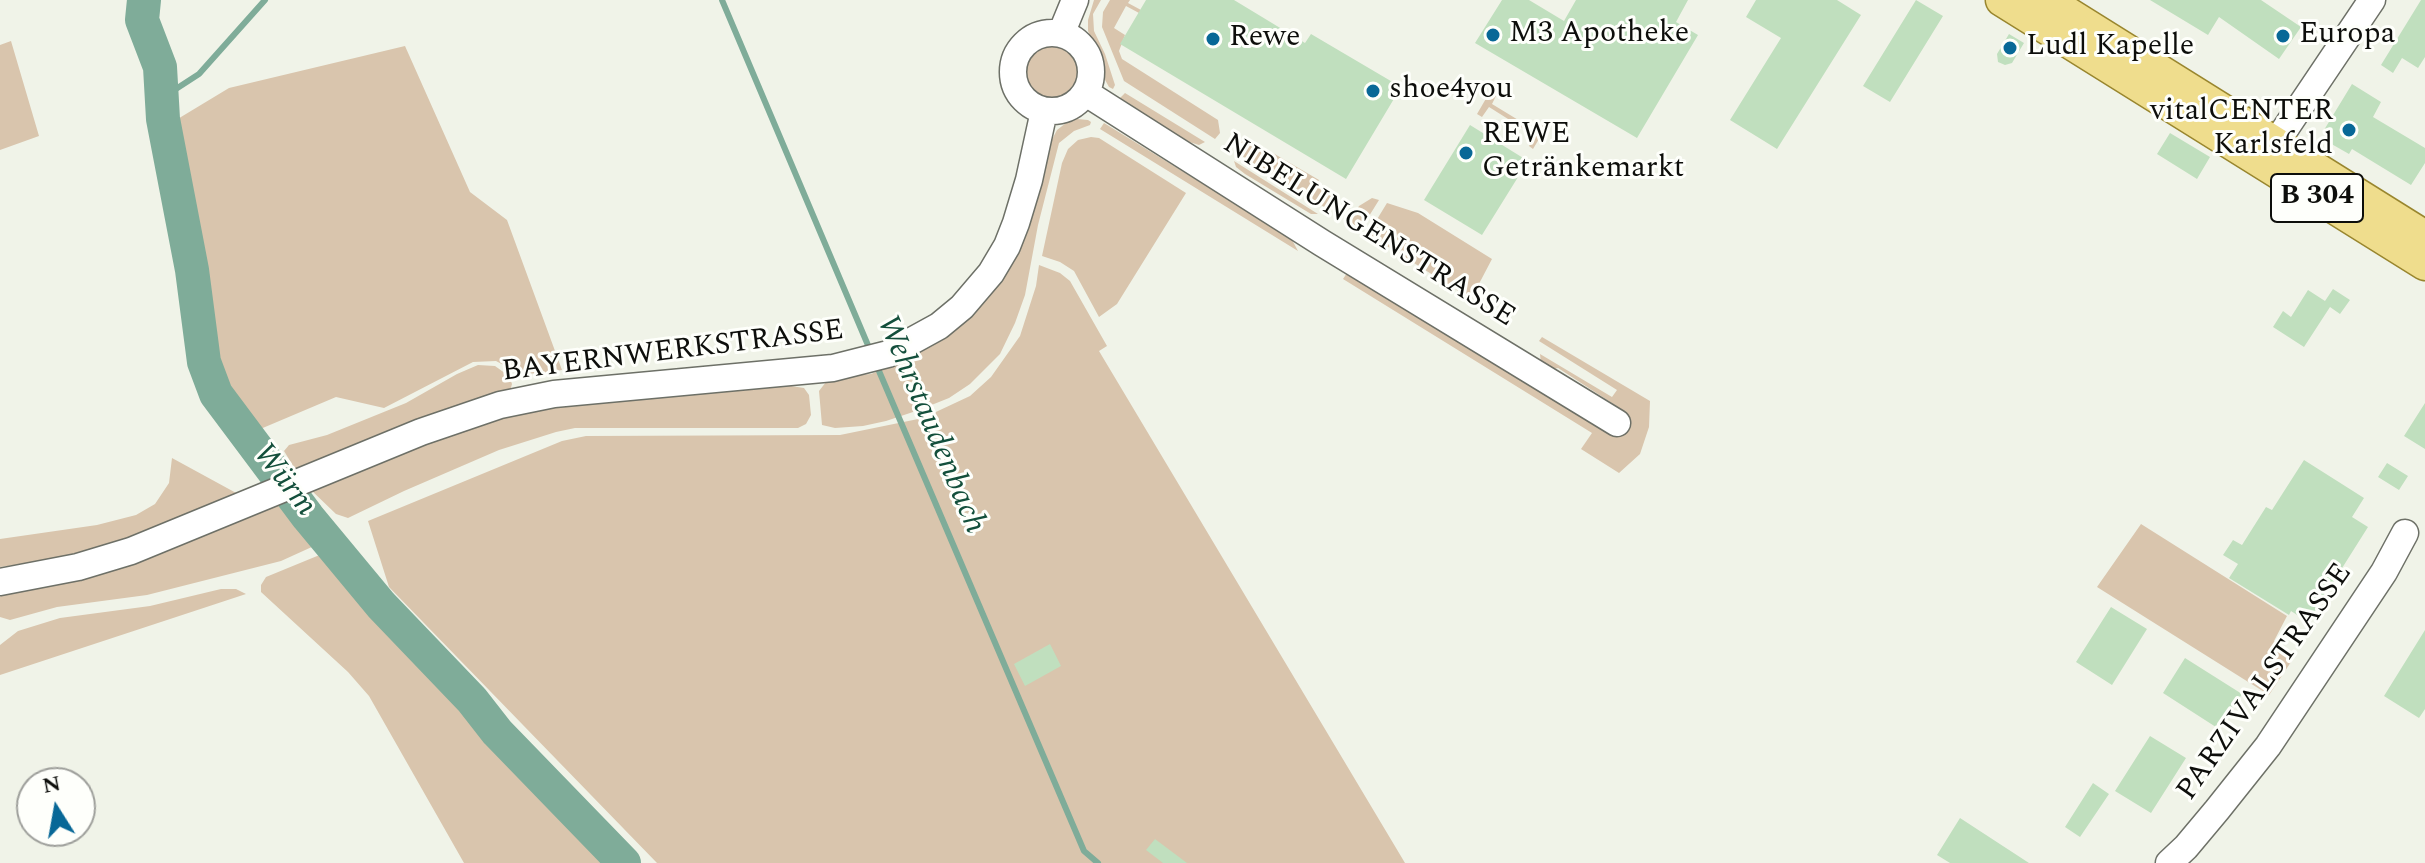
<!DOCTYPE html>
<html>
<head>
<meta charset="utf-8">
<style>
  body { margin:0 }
  #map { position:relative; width:2425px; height:863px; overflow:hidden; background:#f0f3e8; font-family:Spectral,serif }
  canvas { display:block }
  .north { position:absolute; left:16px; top:767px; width:80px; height:80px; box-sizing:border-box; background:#fefffb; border:2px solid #9e9f9b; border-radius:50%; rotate:349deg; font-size:22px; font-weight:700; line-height:32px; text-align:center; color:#0d0e0b }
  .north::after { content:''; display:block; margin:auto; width:28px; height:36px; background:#086897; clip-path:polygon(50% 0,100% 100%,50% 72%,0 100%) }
</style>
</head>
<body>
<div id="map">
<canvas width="2425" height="863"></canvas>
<div class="north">N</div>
</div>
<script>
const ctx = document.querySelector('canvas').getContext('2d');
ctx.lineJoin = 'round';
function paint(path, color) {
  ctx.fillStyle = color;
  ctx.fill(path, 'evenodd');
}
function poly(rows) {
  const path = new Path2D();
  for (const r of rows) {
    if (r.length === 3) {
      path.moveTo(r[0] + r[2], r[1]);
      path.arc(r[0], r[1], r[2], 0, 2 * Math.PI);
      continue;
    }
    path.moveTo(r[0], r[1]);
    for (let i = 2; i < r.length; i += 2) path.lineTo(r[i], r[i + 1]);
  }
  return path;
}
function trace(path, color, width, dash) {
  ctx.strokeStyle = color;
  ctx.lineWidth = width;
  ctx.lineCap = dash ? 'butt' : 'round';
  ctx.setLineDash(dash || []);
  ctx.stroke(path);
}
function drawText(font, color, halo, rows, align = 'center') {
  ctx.font = font + ' Spectral,serif';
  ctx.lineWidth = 6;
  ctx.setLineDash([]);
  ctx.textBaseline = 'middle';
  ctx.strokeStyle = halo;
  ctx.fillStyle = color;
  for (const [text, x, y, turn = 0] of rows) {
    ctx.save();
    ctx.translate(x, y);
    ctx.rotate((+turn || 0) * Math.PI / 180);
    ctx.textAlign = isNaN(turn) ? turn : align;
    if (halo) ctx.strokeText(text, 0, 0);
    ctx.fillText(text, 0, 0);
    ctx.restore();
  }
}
paint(poly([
  [1094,0,1101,0,1093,14,1094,31,1105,54,1115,85,1113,89,1109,87,1104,78,1097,52,1088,31,1088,20],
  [1110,0,1130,0,1128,3,1141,10,1139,13,1126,6,1114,28,1125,35,1119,51,1122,59,1218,120,1220,133,1215,139,1124,81,1102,27,1103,12],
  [11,41,39,136,0,150,0,45],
  [1052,72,29],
  [405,46,470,192,507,220,562,370,536,374,515,371,496,361,473,362,384,408,336,397,258,430,225,388,209,328,176,120,229,88],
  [1491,90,1497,94,1492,104,1538,132,1545,122,1548,124,1533,149,1529,146,1535,136,1489,107,1482,117,1477,114],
  [1125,93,1205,142,1199,145,1186,141,1120,98],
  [1077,119,1088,120,1091,122,1090,125,1074,131,1059,143,1038,225,1025,295,1015,323,1000,354,970,384,949,398,919,410,886,421,863,426,835,428,822,425,819,391,826,382,847,376,871,374,909,358,953,330,1057,130,1066,123],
  [1104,123,1291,238,1298,251,1100,129],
  [1091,137,1099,138,1186,193,1117,304,1099,317,1074,271,1060,262,1042,256,1062,163,1068,149,1078,140],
  [1249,139,1319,180,1315,186,1339,200,1334,206,1329,209,1326,208,1234,151,1237,144],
  [1234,161,1318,214,1311,214,1245,174,1236,167],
  [1372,198,1379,200,1361,229,1350,222,1359,206],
  [1387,203,1418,213,1492,259,1471,299,1368,234],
  [1039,265,1060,273,1070,281,1107,346,1099,351,1405,863,657,863,389,587,368,521,562,441,586,436,840,435,923,418,970,396,991,377,1020,336,1036,286],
  [1347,273,1623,417,1621,409,1558,368,1549,370,1541,363,1540,354,1612,397,1617,390,1539,341,1542,337,1650,401,1649,427,1640,454,1619,473,1581,449,1592,433,1343,279],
  [478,365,495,366,509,376,512,384,510,391,295,469,284,451,289,445,327,435,406,403,457,374],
  [772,383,804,388,809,395,811,415,806,424,798,428,575,428,556,432,499,450,404,491,348,518,336,514,311,490,457,429,555,403],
  [172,458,238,494,155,530,72,558,0,567,0,539,97,525,136,515,155,504,169,483],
  [304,495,335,527,314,546,281,561,147,595,57,607,10,620,0,617,0,597,2,595,60,582],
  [2141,524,2287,616,2274,641,2295,656,2269,695,2097,587],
  [322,554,604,863,464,863,369,696,348,672,261,592,261,585,266,577],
  [221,589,236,589,246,594,0,675,0,645,18,631,60,618,150,606]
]), '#d9c5ad');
trace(poly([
  [722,0,870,350],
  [162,98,199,74,265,0],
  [876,364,1084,851,1098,863]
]), '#7fac99', 6);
trace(poly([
  [144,0,142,20,160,67,163,119,192,270,204,362,216,394,308,517,381,605,472,700,497,732,624,863]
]), '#7fac99', 34);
paint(poly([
  [1146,0,1234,0,1305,43,1311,34,1401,87,1346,179,1120,44],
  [1502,0,1529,0,1564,21,1576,0,1688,0,1676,22,1698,35,1637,138,1475,43],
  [1756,0,1837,0,1861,15,1777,149,1730,120,1781,38,1746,17],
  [1916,0,1943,16,1890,102,1863,86],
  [2150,0,2261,0,2301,27,2279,59,2219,17,2208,35],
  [2421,0,2425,0,2425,57,2418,68,2402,58,2393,73,2381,65],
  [2009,34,2024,43,2012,63,2005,65,1998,62,1997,54],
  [2352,84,2381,102,2373,117,2425,148,2425,163,2411,185,2352,149,2349,154,2328,142,2324,130],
  [1470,125,1528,161,1482,235,1424,200],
  [2170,133,2210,157,2197,179,2157,154],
  [2333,289,2350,300,2340,314,2330,307,2304,347,2273,327,2283,311,2291,317,2308,290,2325,301],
  [2425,403,2425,449,2404,436],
  [2304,460,2364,498,2352,517,2368,527,2308,622,2291,611,2289,615,2229,578,2238,564,2223,555,2233,540,2242,545,2266,507,2272,510],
  [2387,463,2408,476,2399,490,2378,477],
  [2111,607,2147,629,2112,685,2076,662],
  [2425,630,2425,709,2419,718,2384,696],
  [1050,644,1061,666,1025,686,1014,664],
  [2185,658,2242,694,2219,729,2163,693],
  [2150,736,2186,758,2151,813,2115,791],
  [2093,783,2109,794,2080,837,2065,827],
  [1960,818,2029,863,1950,863,1937,855],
  [1155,839,1187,863,1163,863,1146,850]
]), '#c0dfbe');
const minor = poly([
  [1052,72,39],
  [1061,34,1075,0],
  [1086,93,1322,243,1617,423],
  [2275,144,2372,0],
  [0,582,78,567,131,551,421,432,500,405,554,394,833,368,888,354,939,326,962,307,991,273,1007,246,1016,223,1029,180,1044,111],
  [2169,863,2186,847,2217,810,2268,746,2384,572,2405,533]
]);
const major = poly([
  [2002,0,2425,264],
  [2046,0,2425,237]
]);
trace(minor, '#6d7067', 29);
trace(major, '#99862e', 35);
trace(minor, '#fff', 26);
trace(major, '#efdd8d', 32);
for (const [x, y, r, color] of [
  [1493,35,8,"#086897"],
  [2283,36,8,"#086897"],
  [1213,39,8,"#086897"],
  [2010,48,8,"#086897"],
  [1373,91,8,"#086897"],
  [2349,130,8,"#086897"],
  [1466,153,8,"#086897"]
]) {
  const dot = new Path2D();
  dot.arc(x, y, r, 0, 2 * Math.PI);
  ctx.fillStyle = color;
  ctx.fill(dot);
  trace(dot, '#fefffb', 3);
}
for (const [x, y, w] of [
  [2317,198,92]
]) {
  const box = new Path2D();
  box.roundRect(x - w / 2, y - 24, w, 48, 6);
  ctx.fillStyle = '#fefffb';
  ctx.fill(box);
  trace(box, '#0d0e0b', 2);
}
drawText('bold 28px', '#0d0e0b', null, [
  ["B 304",2317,198]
]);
drawText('30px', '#0d0e0b', '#fefffb', [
  ["M3 Apotheke",1509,35],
  ["Europa",2299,36],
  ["Rewe",1229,39],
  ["Ludl Kapelle",2026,48],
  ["shoe4you",1389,91],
  ["vitalCENTER",2333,113,"right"],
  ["Karlsfeld",2333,147,"right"],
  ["REWE",1482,136],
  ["Getränkemarkt",1482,170]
], 'left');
drawText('30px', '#0d0e0b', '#fefffb', [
  ["NIBELUNGENSTRASSE",1368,232,32],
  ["BAYERNWERKSTRASSE",673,353,-7],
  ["PARZIVALSTRASSE",2266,683,-55]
]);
drawText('italic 32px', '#134f3b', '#fefffb', [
  ["Wehrstaudenbach",929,425,67],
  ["Würm",283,481,52]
]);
</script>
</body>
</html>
